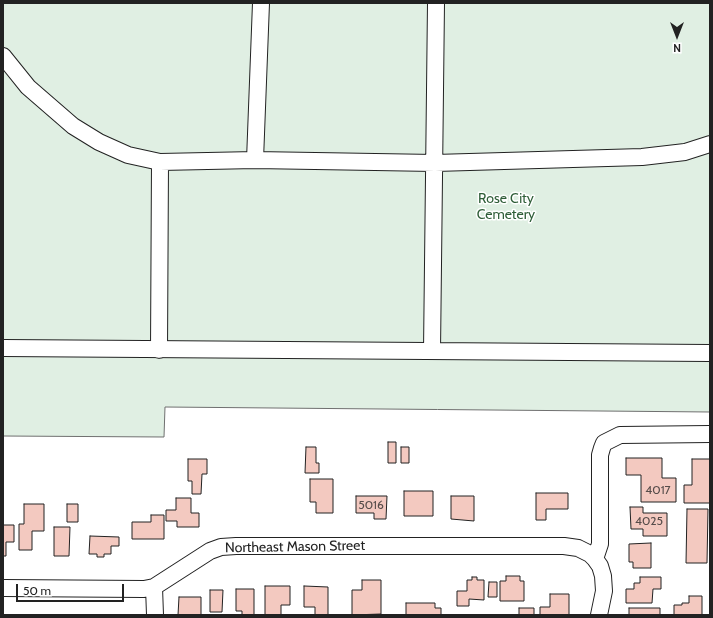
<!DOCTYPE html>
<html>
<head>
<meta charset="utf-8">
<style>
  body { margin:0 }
  #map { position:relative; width:713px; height:618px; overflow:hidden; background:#fff; font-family:Cabin,sans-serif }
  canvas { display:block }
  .frame { position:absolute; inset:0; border:4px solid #222; pointer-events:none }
  .north { position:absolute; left:657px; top:16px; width:40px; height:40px; -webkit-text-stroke:3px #fff; paint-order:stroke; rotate:180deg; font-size:11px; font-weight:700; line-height:16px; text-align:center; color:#222 }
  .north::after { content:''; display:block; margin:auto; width:14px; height:18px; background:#222; clip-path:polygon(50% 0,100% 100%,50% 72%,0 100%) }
  .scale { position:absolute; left:16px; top:584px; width:108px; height:18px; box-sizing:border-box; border:2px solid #222; border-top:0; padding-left:5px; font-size:12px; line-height:14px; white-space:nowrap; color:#222; -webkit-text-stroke:3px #fff; paint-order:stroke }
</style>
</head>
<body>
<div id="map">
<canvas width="713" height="618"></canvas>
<div class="frame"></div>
<div class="north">N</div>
<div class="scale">50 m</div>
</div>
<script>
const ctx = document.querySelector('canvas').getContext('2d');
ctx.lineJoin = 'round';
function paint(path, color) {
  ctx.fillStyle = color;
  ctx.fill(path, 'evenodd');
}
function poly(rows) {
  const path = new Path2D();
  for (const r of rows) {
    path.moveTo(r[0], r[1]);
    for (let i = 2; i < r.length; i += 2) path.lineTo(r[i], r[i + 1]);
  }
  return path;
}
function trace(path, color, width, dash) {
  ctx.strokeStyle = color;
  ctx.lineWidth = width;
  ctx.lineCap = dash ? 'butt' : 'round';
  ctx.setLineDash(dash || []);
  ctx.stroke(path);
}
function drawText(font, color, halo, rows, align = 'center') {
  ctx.font = font + ' Cabin,sans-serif';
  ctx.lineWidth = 3;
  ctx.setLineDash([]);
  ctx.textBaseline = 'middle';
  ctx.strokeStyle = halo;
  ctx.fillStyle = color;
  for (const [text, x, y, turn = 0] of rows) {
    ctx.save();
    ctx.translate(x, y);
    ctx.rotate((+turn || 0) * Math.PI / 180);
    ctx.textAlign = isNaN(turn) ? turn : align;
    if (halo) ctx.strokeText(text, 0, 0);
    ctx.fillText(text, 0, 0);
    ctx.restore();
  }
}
const green = poly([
  [3,3,710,3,710,412,165,407,164,437,3,436,3,3]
]);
paint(green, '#e0efe3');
trace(green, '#6f6f6f', 1);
const building = poly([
  [388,442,396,442,396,463,388,463,388,442],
  [306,447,316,447,316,463,319,463,319,473,305,473,306,447],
  [401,447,409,447,409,463,401,463,401,447],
  [626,458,662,458,662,478,676,478,676,502,641,502,641,475,626,475,626,458],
  [188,459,207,459,207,474,202,474,201,494,192,494,192,481,188,481,188,459],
  [692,459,710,459,710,503,684,503,684,485,692,485,692,459],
  [310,479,333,479,333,513,316,513,316,502,310,502,310,479],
  [404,491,433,491,433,516,404,516,404,491],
  [536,493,568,493,568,509,546,509,546,520,536,520,536,493],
  [356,496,387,496,386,519,374,519,374,513,356,513,356,496],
  [451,496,474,496,474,521,451,519,451,496],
  [176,498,191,498,191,513,199,513,199,527,177,527,177,521,166,521,166,510,176,510,176,498],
  [24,504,44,504,44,531,32,531,32,550,19,550,19,524,24,524,24,504],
  [67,504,78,504,78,522,67,522,67,504],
  [630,507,643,507,643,513,667,513,667,536,643,536,643,529,631,529,630,507],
  [687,509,708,509,707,563,686,563,687,509],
  [151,515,164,515,164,539,132,539,132,522,151,522,151,515],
  [3,525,14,525,14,542,6,542,6,556,3,556,3,525],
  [54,527,70,527,69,556,54,556,54,527],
  [90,536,119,537,119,546,111,546,111,554,104,554,104,557,97,557,97,554,89,554,90,536],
  [651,543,651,568,633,568,633,562,629,562,629,544,651,543],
  [506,576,520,576,520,581,524,581,524,601,500,601,500,581,506,581,506,576],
  [472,577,477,577,477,580,484,580,484,600,469,599,469,606,457,606,457,591,467,591,467,580,472,580,472,577],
  [640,577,661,577,661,589,653,589,652,603,626,603,626,589,634,589,634,583,640,583,640,577],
  [362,580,381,580,381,614,352,615,352,590,362,590,362,580],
  [489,582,497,582,497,597,488,597,489,582],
  [265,586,290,586,290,605,281,605,281,615,265,615,265,586],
  [304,586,328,587,328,615,315,615,315,607,304,607,304,586],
  [236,589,254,589,254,615,242,615,242,611,236,611,236,589],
  [210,590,223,590,222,612,210,612,210,590],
  [550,594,569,594,569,615,540,615,540,607,550,607,550,594],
  [689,596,702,596,702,615,674,615,674,605,682,605,682,603,689,603,689,596],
  [179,597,201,597,201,615,178,615,179,597],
  [406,603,435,603,435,608,441,608,441,615,406,615,406,603],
  [519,608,534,608,534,615,519,615,519,608],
  [629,608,660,608,660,615,629,615,629,608]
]);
paint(building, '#f3c9c0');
trace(building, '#222', 1);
const minor = poly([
  [3,56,28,87,73,126,99,142,128,155,160,162,255,160,435,163,642,157,685,152,710,144],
  [255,160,261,3],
  [3,348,710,353],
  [159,350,160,162],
  [432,351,436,3],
  [595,559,600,544,600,455,602,448,604,443,620,435,710,434],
  [154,587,155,615],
  [3,588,144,589,154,587,210,551,221,547,236,546,564,546,578,548,590,554,595,559,600,566,603,576,604,591,599,615]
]);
trace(minor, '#222', 18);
trace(minor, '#fff', 16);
drawText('12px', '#564c4a', null, [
  ["4017",658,490],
  ["5016",371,505],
  ["4025",649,521]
]);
drawText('14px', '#2f5e38', '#fff', [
  ["Rose City",506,199],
  ["Cemetery",506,215]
]);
drawText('14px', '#222', '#fff', [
  ["Northeast Mason Street",295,547,-1]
]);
</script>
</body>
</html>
